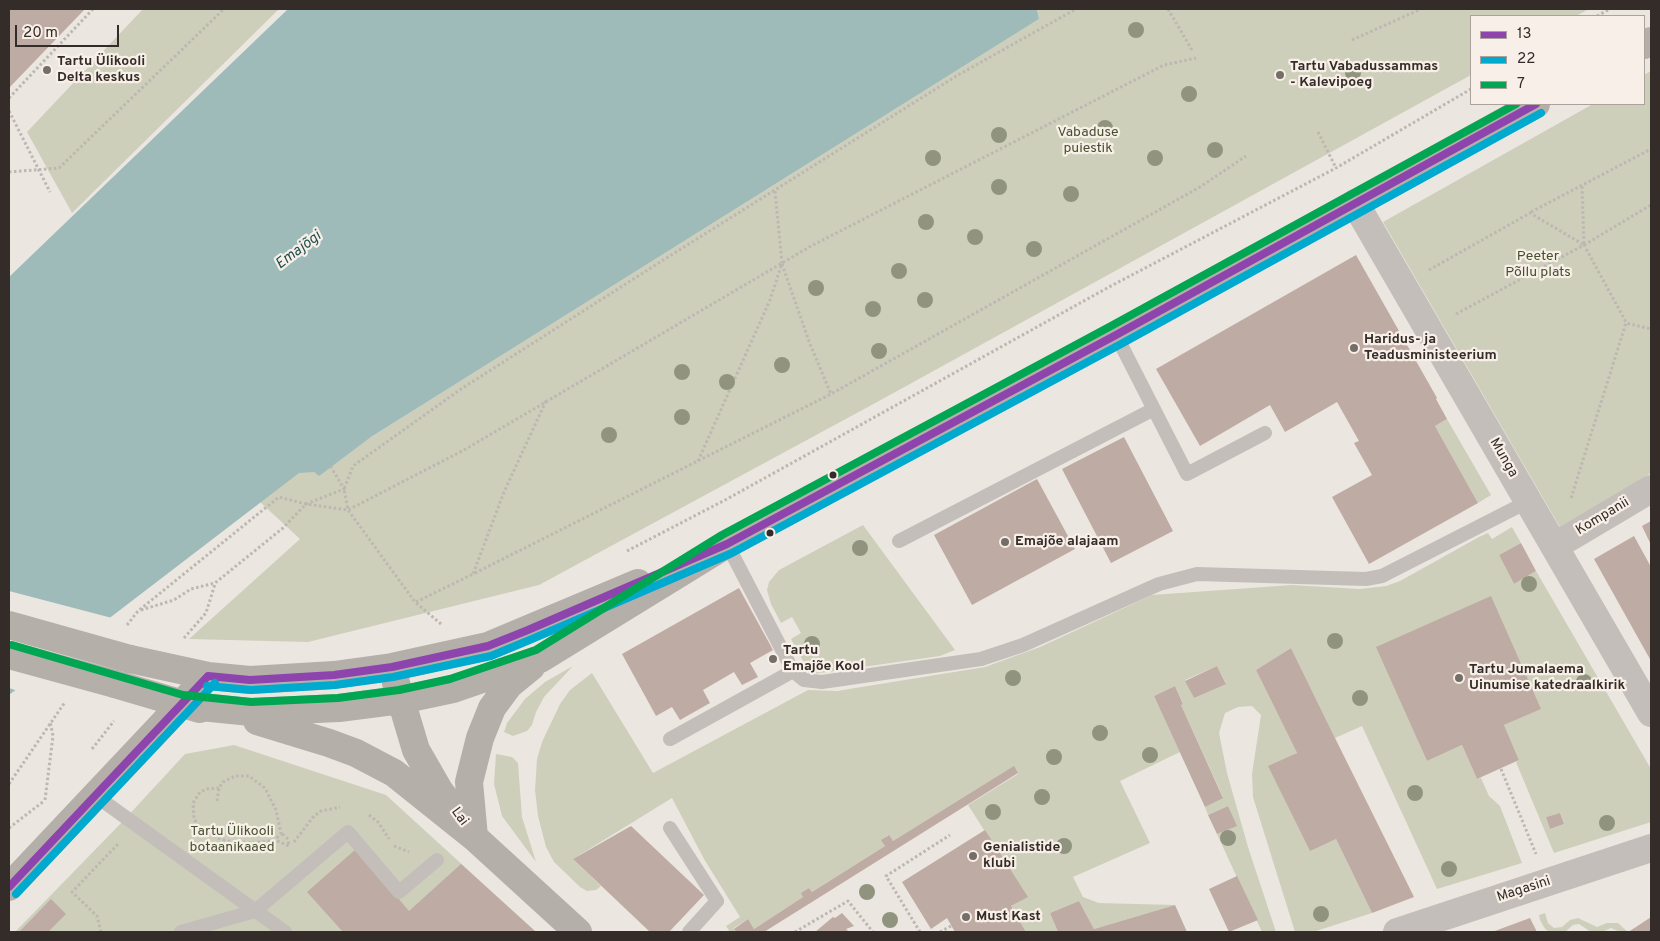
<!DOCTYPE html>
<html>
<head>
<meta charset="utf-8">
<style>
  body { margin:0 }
  #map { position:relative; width:1660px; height:941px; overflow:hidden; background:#ece6e0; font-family:Overpass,sans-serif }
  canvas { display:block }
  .frame { position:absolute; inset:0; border:10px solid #342c28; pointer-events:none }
  .legend { position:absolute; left:1470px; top:15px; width:175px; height:90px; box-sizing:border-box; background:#f8f0e8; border:1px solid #aaa29b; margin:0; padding:6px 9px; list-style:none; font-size:15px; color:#342c28 }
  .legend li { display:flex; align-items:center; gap:10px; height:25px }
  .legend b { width:25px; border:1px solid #aaa29b }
  .scale { position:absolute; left:15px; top:25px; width:104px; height:22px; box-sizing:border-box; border:2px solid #342c28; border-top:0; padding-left:6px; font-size:15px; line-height:18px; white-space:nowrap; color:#342c28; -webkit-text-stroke:4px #f8f0e8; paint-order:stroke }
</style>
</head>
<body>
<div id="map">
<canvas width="1660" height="941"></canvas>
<div class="frame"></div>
<ul class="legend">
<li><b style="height:6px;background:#8e44ad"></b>13</li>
<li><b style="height:6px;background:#00a9ce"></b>22</li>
<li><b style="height:6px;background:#00a651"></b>7</li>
</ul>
<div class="scale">20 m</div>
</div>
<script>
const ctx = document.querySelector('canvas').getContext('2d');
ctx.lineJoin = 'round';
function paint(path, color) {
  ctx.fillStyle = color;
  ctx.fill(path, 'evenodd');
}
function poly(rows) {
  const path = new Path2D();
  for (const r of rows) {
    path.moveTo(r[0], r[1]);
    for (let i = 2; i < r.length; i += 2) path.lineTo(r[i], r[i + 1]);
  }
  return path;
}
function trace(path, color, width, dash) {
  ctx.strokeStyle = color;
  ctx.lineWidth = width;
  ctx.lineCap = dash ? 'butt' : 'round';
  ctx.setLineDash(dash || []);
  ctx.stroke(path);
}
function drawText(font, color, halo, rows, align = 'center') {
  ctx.font = font + ' Overpass,sans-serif';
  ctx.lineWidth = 4.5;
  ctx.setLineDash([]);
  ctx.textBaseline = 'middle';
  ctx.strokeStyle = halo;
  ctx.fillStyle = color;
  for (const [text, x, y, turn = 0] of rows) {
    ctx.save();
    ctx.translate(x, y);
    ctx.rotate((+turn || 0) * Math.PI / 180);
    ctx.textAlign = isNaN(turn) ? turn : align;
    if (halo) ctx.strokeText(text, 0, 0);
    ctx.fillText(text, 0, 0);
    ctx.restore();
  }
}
paint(poly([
  [143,9,279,9,72,213,27,132],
  [1037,9,1589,9,1576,16,1471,16,1471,75,879,401,539,585,308,642,189,639,300,539,260,502,299,472,314,472,319,475,371,437,1039,19],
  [1651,71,1651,473,1561,529,1383,222,1593,104,1644,104,1644,75],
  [1447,419,1491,495,1478,503,1435,426],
  [863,525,955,650,940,656,813,674,809,672,791,639,801,633,792,617,781,623,771,604,767,590,769,582,779,570],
  [1512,527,1521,543,1499,555,1514,584,1536,571,1651,769,1651,822,1554,853,1516,762,1519,760,1504,725,1540,709,1377,647,1427,761,1462,745,1477,779,1481,778,1489,796,1500,806,1522,863,1437,889,1362,726,1335,738,1291,648,1256,670,1297,753,1269,767,1310,850,1336,839,1372,913,1313,932,1295,932,1253,797,1252,774,1261,715,1252,706,1238,707,1225,713,1219,733,1227,773,1248,847,1276,932,1262,932,1217,834,1236,826,1228,806,1208,815,1205,807,1223,797,1181,705,1183,703,1175,686,1154,696,1180,752,1120,781,1150,843,1073,877,1083,897,1099,903,1175,905,1094,929,1079,901,1050,913,1058,932,1026,932,1011,906,1027,897,968,805,1018,774,1014,767,893,841,888,835,882,840,885,846,812,892,809,888,803,897,754,929,748,919,734,928,737,932,730,932,726,926,740,917,704,859,672,798,573,859,601,886,596,890,587,891,580,887,554,862,546,847,538,816,535,790,537,759,542,742,560,704,570,690,592,673,653,773,808,690,837,691,985,667,1040,647,1152,595,1292,585,1360,589,1386,586,1400,581,1479,537,1488,533,1492,539],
  [1217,666,1226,683,1194,698,1185,680],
  [1560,813,1564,824,1550,829,1546,817],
  [573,666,544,697,536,712,532,725,527,731,513,736,504,732,507,723,525,699,545,682],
  [234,745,386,795,536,932,15,932,125,819,185,754],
  [496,754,512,757,518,763,522,817,536,862,502,816,494,784],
  [1545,913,1548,923,1554,928,1562,927,1570,920,1578,918,1597,927,1607,923,1618,923,1628,932,1620,932,1611,928,1602,932,1591,932,1579,924,1573,925,1565,932,1550,932,1545,929,1540,920,1539,915]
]), '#cdcfbb');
paint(poly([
  [288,9,1037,9,1039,19,371,437,319,476,314,472,299,473,9,695,9,277]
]), '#9ebbba');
paint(poly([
  [9,591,112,618,18,691,9,688]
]), '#ece6e0');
paint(poly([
  [9,9,85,9,9,88],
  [1356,255,1437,398,1436,399,1447,419,1435,426,1478,503,1369,564,1332,497,1372,475,1354,443,1359,441,1337,402,1285,432,1270,405,1200,446,1156,369],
  [1124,437,1173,531,1111,563,1062,469],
  [1037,479,1075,549,972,605,934,535],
  [1651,521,1651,545,1642,526],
  [1634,536,1651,567,1651,661,1594,559],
  [1521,543,1536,571,1514,584,1499,555],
  [739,588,773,650,750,663,758,677,742,685,734,672,703,690,710,703,680,720,672,707,656,716,622,654],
  [1491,596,1541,709,1504,725,1519,760,1477,779,1462,745,1427,761,1376,647],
  [1291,648,1335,738,1414,897,1372,913,1336,839,1310,851,1268,766,1297,753,1256,670],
  [1217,666,1226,684,1194,698,1185,681],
  [1175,686,1183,704,1181,705,1223,798,1205,807,1154,696],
  [1014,766,1018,773,764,932,737,932,734,929,748,919,754,929,803,897,801,893,809,888,812,892,885,846,881,840,889,835,893,841],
  [1228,806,1237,826,1217,834,1208,815],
  [1560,813,1564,824,1550,829,1546,817],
  [631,826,704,895,669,932,650,932,573,859],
  [985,830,1028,897,1011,906,1026,932,955,932,947,918,931,929,902,882],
  [356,849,409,911,461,864,536,932,343,932,307,892],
  [1237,876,1258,920,1229,932,1209,889],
  [51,899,66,914,48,932,19,932],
  [1079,901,1094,929,1175,905,1187,932,1058,932,1050,913],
  [842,913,854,926,846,929,849,932,815,932,833,917,835,918],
  [1651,917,1651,932,1628,932,1636,927],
  [1530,918,1537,932,1492,932]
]), '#beaba3');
trace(poly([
  [1168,9,1192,50],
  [1597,16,1610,9],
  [1352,40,1421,9],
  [9,98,93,9],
  [9,111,50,192],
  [1318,132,1336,168],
  [9,172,59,168,224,9],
  [1531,212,1651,149],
  [1584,245,1651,205],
  [782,264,810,344,831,394],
  [1429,270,1530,213,1584,245,1582,185],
  [1456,314,1584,245,1626,322],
  [546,401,504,492,473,574,831,394,1200,187,1246,156],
  [698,461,770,300,782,263,775,191],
  [1571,498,1626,323,1651,329],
  [627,551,727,499,1109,287,1336,168,1471,89],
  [416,602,473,574],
  [141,610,174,600,191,589,215,583,283,528,306,504,344,489,331,467],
  [441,624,415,602,348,510,344,489,353,466,461,389,657,264,958,75,1076,9],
  [127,625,138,611,279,497,306,504,348,510,464,450,811,246,1164,65,1196,58],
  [184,638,206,613,215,584],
  [92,749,114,721],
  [1501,769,1536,854],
  [9,784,65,702],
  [219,788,207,789,200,792,193,803,194,819,200,827,217,838,228,841,253,843,275,840,289,846,288,839,281,833],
  [45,800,53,736,50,721],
  [217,801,219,788,223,782,235,776,249,776,265,788,276,810,281,833,275,840],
  [369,815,378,822,389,839],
  [9,828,44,801],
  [294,842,314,816,321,811,340,807],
  [394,846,409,852],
  [101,932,97,916,72,892,119,843],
  [795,932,848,901,873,932],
  [920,932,886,876,950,835],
  [940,932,951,926]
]), '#bdb7b2', 3, [2.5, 2.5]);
trace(poly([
  [1116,335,1187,474,1265,433],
  [899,541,1154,409],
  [727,544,793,671],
  [670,739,793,671,804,680,822,682,981,659,1023,645,1159,584,1197,574,1366,579,1382,576,1529,501],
  [96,796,285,932],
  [670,828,717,901,689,932],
  [181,932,255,911,348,832,399,892,437,860]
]), '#c4beba', 14);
trace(poly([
  [1355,203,1651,713],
  [1555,546,1651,489],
  [1397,932,1651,848]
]), '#c4beba', 28);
trace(poly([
  [1644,45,1651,41],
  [130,659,208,676,250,680,334,675,392,667,488,646,638,583],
  [396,683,416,750,439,790,474,837,578,932],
  [115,684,200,709],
  [181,705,251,712,339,708,401,700,453,689,540,659,727,544,1116,335,1536,104],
  [257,721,329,743,356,753,394,773,474,837],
  [474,837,469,782,480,738,492,708,509,685,531,667],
  [9,887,191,694]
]), '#b5afaa', 28);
trace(poly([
  [9,625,130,659],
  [9,655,115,684]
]), '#b5afaa', 28);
trace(poly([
  [9,887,208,676,250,680,334,675,392,667,488,646,528,630,727,544,1116,335,1536,104]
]), '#8e44ad', 8);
trace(poly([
  [207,686,251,690,335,685,393,677,491,656,532,639,732,553,1121,344,1541,113],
  [16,894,215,683]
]), '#00a9ce', 8);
trace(poly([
  [12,645,183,695,251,702,338,698,399,690,450,679,536,650,722,535,1111,326,1516,104]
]), '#00a651', 8);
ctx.fillStyle = '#90947e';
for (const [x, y] of [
  [1136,30],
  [1353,73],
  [1189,94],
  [1105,128],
  [999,135],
  [1215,150],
  [933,158],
  [1155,158],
  [999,187],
  [1071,194],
  [926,222],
  [975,237],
  [1034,249],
  [899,271],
  [816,288],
  [925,300],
  [873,309],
  [879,351],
  [782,365],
  [682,372],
  [727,382],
  [682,417],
  [609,435],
  [860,548],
  [1529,584],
  [1335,641],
  [812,644],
  [1013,678],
  [1584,682],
  [1360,698],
  [1100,733],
  [1150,755],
  [1054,757],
  [1415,793],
  [1042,797],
  [993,812],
  [1607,823],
  [1228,838],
  [1064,846],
  [1449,869],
  [867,892],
  [1321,914],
  [890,920]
]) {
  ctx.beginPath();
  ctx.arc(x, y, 8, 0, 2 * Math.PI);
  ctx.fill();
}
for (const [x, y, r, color] of [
  [47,70,5,"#746d68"],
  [1280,75,5,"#746d68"],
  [1354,348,5,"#746d68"],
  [833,475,4.5,"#342c28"],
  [770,533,4.5,"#342c28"],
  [1005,542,5,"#746d68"],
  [773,659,5,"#746d68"],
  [1459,678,5,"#746d68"],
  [973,856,5,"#746d68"],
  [966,917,5,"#746d68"]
]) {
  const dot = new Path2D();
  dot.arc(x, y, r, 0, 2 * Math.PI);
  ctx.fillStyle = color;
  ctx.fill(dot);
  trace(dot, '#f8f0e8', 2);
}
drawText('bold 14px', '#342c28', '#f8f0e8', [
  ["Tartu Ülikooli",57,62],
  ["Delta keskus",57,78],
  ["Tartu Vabadussammas",1290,67],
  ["- Kalevipoeg",1290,83],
  ["Haridus- ja",1364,340],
  ["Teadusministeerium",1364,356],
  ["Emajõe alajaam",1015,542],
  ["Tartu",783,651],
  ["Emajõe Kool",783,667],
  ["Tartu Jumalaema",1469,670],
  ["Uinumise katedraalkirik",1469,686],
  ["Genialistide",983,848],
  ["klubi",983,864],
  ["Must Kast",976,917]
], 'left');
drawText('14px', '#44512e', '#f8f0e8', [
  ["Vabaduse",1088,133],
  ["puiestik",1088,149],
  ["Peeter",1538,257],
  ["Põllu plats",1538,273],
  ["Tartu Ülikooli",232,832],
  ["botaanikaaed",232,848]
]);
drawText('14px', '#342c28', '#f8f0e8', [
  ["Munga",1503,458,60],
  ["Kompanii",1603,517,-31],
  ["Lai",459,817,53],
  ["Magasini",1524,890,-18]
]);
drawText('italic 15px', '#214f52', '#f8f0e8', [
  ["Emajõgi",299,251,-37]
]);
</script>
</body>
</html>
